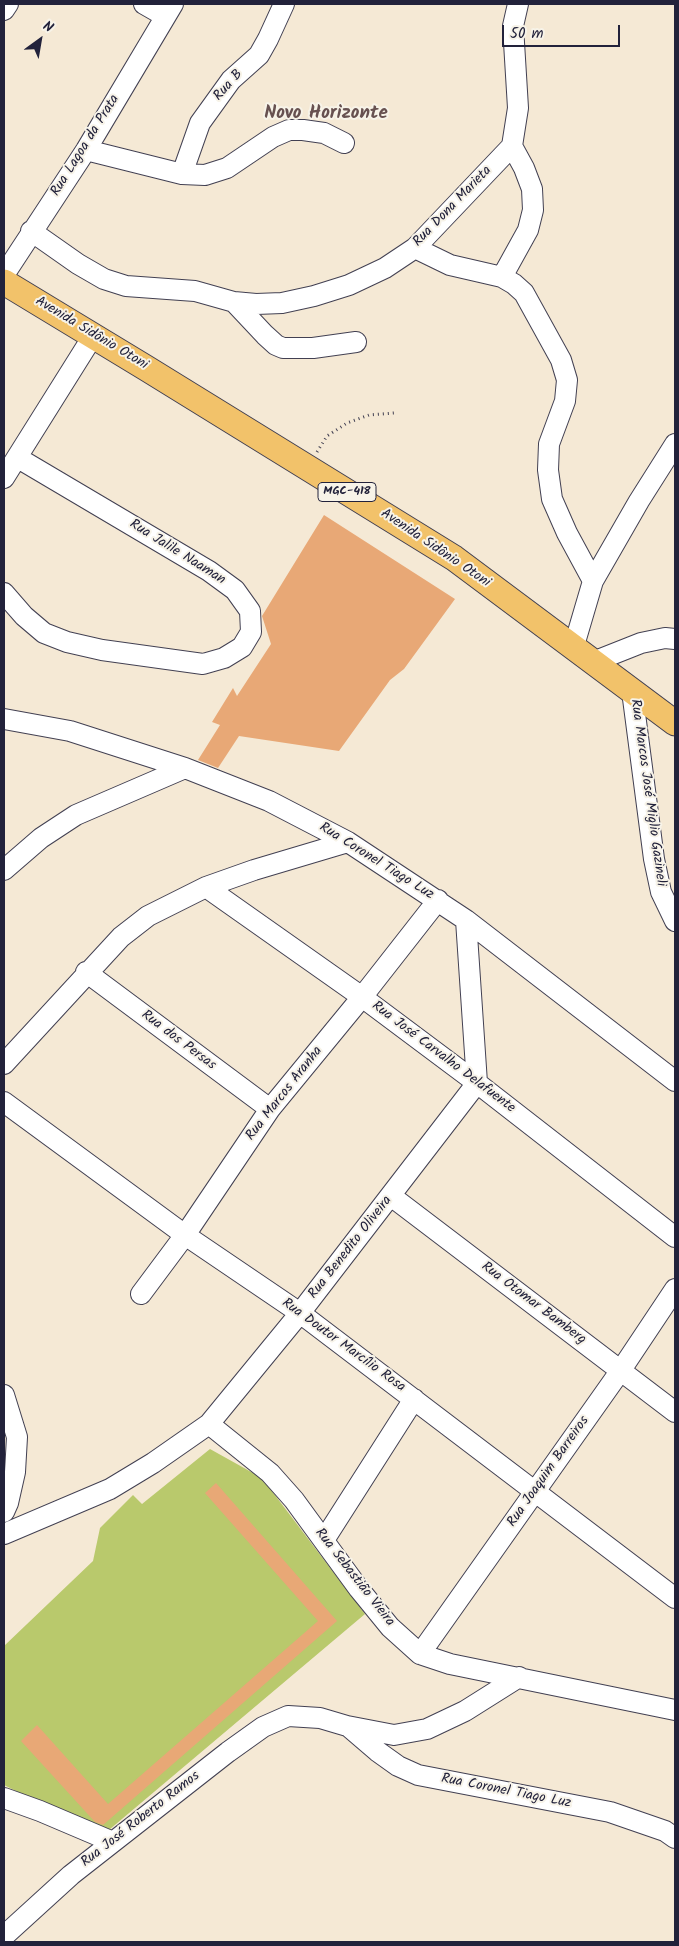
<!DOCTYPE html>
<html>
<head>
<meta charset="utf-8">
<style>
  body { margin:0 }
  #map { position:relative; width:679px; height:1946px; overflow:hidden; background:#f5e9d5; font-family:Kalam,sans-serif }
  canvas { display:block }
  .frame { position:absolute; inset:0; border:5px solid #22223b; pointer-events:none }
  .north { position:absolute; left:15px; top:15px; width:50px; height:50px; -webkit-text-stroke:4px #f7f3e8; paint-order:stroke; rotate:32deg; font-size:14px; font-weight:700; line-height:20px; text-align:center; color:#22223b }
  .north::after { content:''; display:block; margin:auto; width:18px; height:22px; background:#22223b; clip-path:polygon(50% 0,100% 100%,50% 72%,0 100%) }
  .scale { position:absolute; left:502px; top:25px; width:118px; height:22px; box-sizing:border-box; border:2px solid #22223b; border-top:0; padding-left:6px; font-size:15px; line-height:18px; white-space:nowrap; color:#22223b; -webkit-text-stroke:4px #f7f3e8; paint-order:stroke }
</style>
</head>
<body>
<div id="map">
<canvas width="679" height="1946"></canvas>
<div class="frame"></div>
<div class="north">N</div>
<div class="scale">50 m</div>
</div>
<script>
const ctx = document.querySelector('canvas').getContext('2d');
ctx.lineJoin = 'round';
function paint(path, color) {
  ctx.fillStyle = color;
  ctx.fill(path, 'evenodd');
}
function poly(rows) {
  const path = new Path2D();
  for (const r of rows) {
    path.moveTo(r[0], r[1]);
    for (let i = 2; i < r.length; i += 2) path.lineTo(r[i], r[i + 1]);
  }
  return path;
}
function trace(path, color, width, dash) {
  ctx.strokeStyle = color;
  ctx.lineWidth = width;
  ctx.lineCap = dash ? 'butt' : 'round';
  ctx.setLineDash(dash || []);
  ctx.stroke(path);
}
function drawText(font, color, halo, rows, align = 'center') {
  ctx.font = font + ' Kalam,sans-serif';
  ctx.lineWidth = 4;
  ctx.setLineDash([]);
  ctx.textBaseline = 'middle';
  ctx.strokeStyle = halo;
  ctx.fillStyle = color;
  for (const [text, x, y, turn = 0] of rows) {
    ctx.save();
    ctx.translate(x, y);
    ctx.rotate((+turn || 0) * Math.PI / 180);
    ctx.textAlign = isNaN(turn) ? turn : align;
    if (halo) ctx.strokeText(text, 0, 0);
    ctx.fillText(text, 0, 0);
    ctx.restore();
  }
}
paint(poly([
  [210,1449,262,1478,365,1614,103,1835,4,1785,4,1646,93,1561,100,1528,133,1495,142,1504]
]), '#b9c96c');
paint(poly([
  [324,515,455,599,404,669,390,680,339,751,239,736,218,768,198,760,220,725,212,722,233,688,237,696,271,644,262,616],
  [216,1483,337,1621,103,1825,95,1822,21,1741,37,1725,108,1804,318,1621,205,1493]
]), '#e8a876');
const minor = poly([
  [144,4,165,16],
  [4,10,8,4],
  [86,150,182,174,205,175,227,168,273,137,289,130,303,130,324,133,344,143],
  [182,174,200,123,231,80,259,55,268,39,284,4],
  [31,231,78,264,104,279,126,286,195,291,234,302,256,304,282,303,314,296,349,285,385,268,415,248,512,146,518,108,513,26,518,4],
  [415,248,450,265,502,277,514,284,524,293,561,360,567,380,565,401,549,444,548,470,552,499,567,533,593,581],
  [4,275,86,150,173,4],
  [502,277,528,230,533,210,532,189,524,168,512,146],
  [234,302,265,335,276,345,283,348,313,348,356,342],
  [4,478,93,336],
  [4,593,24,616,44,633,67,642,102,650,203,664,224,658,242,647,251,632,250,611,235,590,209,571,18,458],
  [573,649,593,581,639,501,675,444],
  [593,662,641,643,665,638,675,639],
  [632,691,654,859,661,892,675,921],
  [4,719,70,731,185,768,269,801,348,842,466,920,675,1081],
  [4,870,41,838,76,815,185,768],
  [206,887,362,997,477,1083,675,1237],
  [86,972,270,1109],
  [4,1064,121,937,148,916,206,887,254,870,348,842],
  [4,1102,185,1235,300,1313,675,1598],
  [391,1196,675,1412],
  [141,1294,185,1235,270,1109,362,997,438,900],
  [4,1395,17,1437,15,1472,8,1503,4,1512],
  [209,1424,270,1473,294,1500,359,1589,390,1627,420,1654,450,1664,675,1710],
  [4,1534,110,1489,153,1463,209,1424,300,1313,477,1083,466,920],
  [324,1540,414,1399],
  [420,1654,621,1370,675,1289],
  [349,1727,377,1751,398,1766,418,1775,610,1812,665,1831,675,1838],
  [4,1798,40,1811,113,1842],
  [4,1936,71,1875,228,1752,263,1727,288,1716,320,1718,347,1726,394,1735,427,1729,465,1711,519,1677]
]);
const major = poly([
  [4,282,146,368,454,558,675,723]
]);
trace(minor, '#424052', 22);
trace(major, '#424052', 27);
trace(poly([
  [317,452,327,436,347,423,369,415,394,413]
]), '#424052', 3, [1, 4]);
trace(minor, '#fff', 20);
trace(major, '#f2c26a', 25);
for (const [x, y, w] of [
  [347,492,58]
]) {
  const box = new Path2D();
  box.roundRect(x - w / 2, y - 9.5, w, 19, 4);
  ctx.fillStyle = '#f7f3e8';
  ctx.fill(box);
  trace(box, '#22223b', 1);
}
drawText('bold 12px', '#22223b', null, [
  ["MGC-418",347,492]
]);
drawText('14px', '#22223b', '#f7f3e8', [
  ["Rua B",229,86,-48],
  ["Rua Lagoa da Prata",86,146,-58],
  ["Rua Dona Marieta",453,207,-46],
  ["Avenida Sidônio Otoni",91,334,31],
  ["Avenida Sidônio Otoni",435,549,34],
  ["Rua Jalile Naaman",177,553,32],
  ["Rua Marcos José Miglio Gazineli",647,793,82],
  ["Rua Coronel Tiago Luz",376,862,32],
  ["Rua dos Persas",178,1041,37],
  ["Rua José Carvalho Delafuente",443,1058,37],
  ["Rua Marcos Aranha",285,1094,-52],
  ["Rua Benedito Oliveira",351,1248,-52],
  ["Rua Otomar Bamberg",533,1304,37],
  ["Rua Doutor Marcílio Rosa",343,1346,36],
  ["Rua Joaquim Barreiros",549,1472,-55],
  ["Rua Sebastião Vieira",354,1578,52],
  ["Rua Coronel Tiago Luz",506,1792,11],
  ["Rua José Roberto Ramos",141,1820,-38]
]);
drawText('bold 19px', '#675150', '#f7f3e8', [
  ["Novo Horizonte",326,115]
]);
</script>
</body>
</html>
